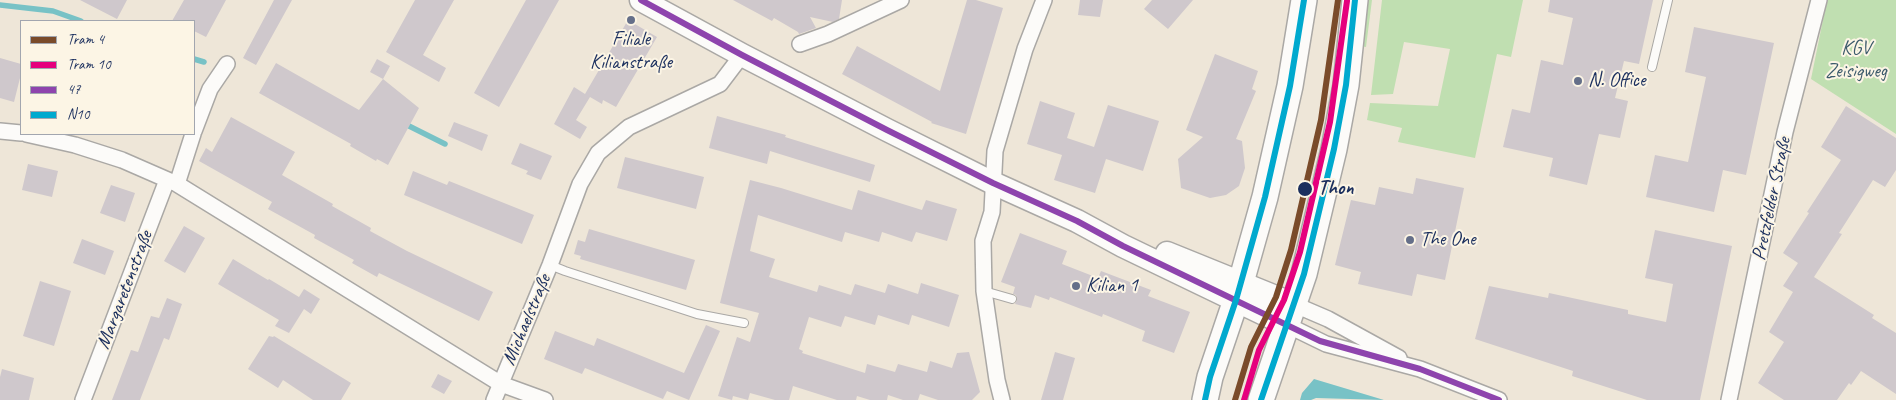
<!DOCTYPE html>
<html>
<head>
<meta charset="utf-8">
<style>
  body { margin:0 }
  #map { position:relative; width:1896px; height:400px; overflow:hidden; background:#eee6d8; font-family:Caveat,sans-serif }
  canvas { display:block }
  .legend { position:absolute; left:20px; top:20px; width:175px; height:115px; box-sizing:border-box; background:#fcf5e5; border:1px solid #a2a6af; margin:0; padding:6px 9px; list-style:none; font-size:15px; color:#1b2f5e }
  .legend li { display:flex; align-items:center; gap:10px; height:25px }
  .legend b { width:25px; border:1px solid #a2a6af }
</style>
</head>
<body>
<div id="map">
<canvas width="1896" height="400"></canvas>
<ul class="legend">
<li><b style="height:6px;background:#7a4b2a"></b>Tram 4</li>
<li><b style="height:6px;background:#e5007d"></b>Tram 10</li>
<li><b style="height:6px;background:#8e44ad"></b>47</li>
<li><b style="height:6px;background:#00a9ce"></b>N10</li>
</ul>
</div>
<script>
const ctx = document.querySelector('canvas').getContext('2d');
ctx.lineJoin = 'round';
function paint(path, color) {
  ctx.fillStyle = color;
  ctx.fill(path, 'evenodd');
}
function poly(rows) {
  const path = new Path2D();
  for (const r of rows) {
    path.moveTo(r[0], r[1]);
    for (let i = 2; i < r.length; i += 2) path.lineTo(r[i], r[i + 1]);
  }
  return path;
}
function trace(path, color, width, dash) {
  ctx.strokeStyle = color;
  ctx.lineWidth = width;
  ctx.lineCap = dash ? 'butt' : 'round';
  ctx.setLineDash(dash || []);
  ctx.stroke(path);
}
function drawText(font, color, halo, rows, align = 'center') {
  ctx.font = font + ' Caveat,sans-serif';
  ctx.lineWidth = 4;
  ctx.setLineDash([]);
  ctx.textBaseline = 'middle';
  ctx.strokeStyle = halo;
  ctx.fillStyle = color;
  for (const [text, x, y, turn = 0] of rows) {
    ctx.save();
    ctx.translate(x, y);
    ctx.rotate((+turn || 0) * Math.PI / 180);
    ctx.textAlign = isNaN(turn) ? turn : align;
    if (halo) ctx.strokeText(text, 0, 0);
    ctx.fillText(text, 0, 0);
    ctx.restore();
  }
}
paint(poly([
  [1367,0,1372,0,1366,47,1360,46],
  [1382,0,1523,0,1511,57,1497,54,1475,158,1398,142,1402,128,1367,120,1370,103,1438,106,1450,49,1404,42,1393,94,1371,95],
  [1827,0,1896,0,1896,134,1811,79]
]), '#c0dfb1');
paint(poly([
  [1314,379,1384,400,1316,398,1311,400,1300,400,1302,393]
]), '#78c2c6');
trace(poly([
  [0,5,53,11,81,21],
  [194,59,204,62],
  [403,123,445,144]
]), '#78c2c6', 5.5);
paint(poly([
  [80,0,127,0,117,19],
  [184,0,226,0,206,37,194,31,194,21,172,21],
  [274,0,292,0,256,65,243,58],
  [415,0,454,0,423,55,446,68,439,82,386,52],
  [526,0,559,0,499,107,474,93],
  [733,0,842,0,839,19,833,22,810,17,816,28,799,34,798,32,774,18,772,21],
  [967,0,976,0,1003,8,966,134,931,123,932,122,842,74,857,46,940,91],
  [1080,0,1103,0,1100,17,1078,15],
  [1152,0,1193,0,1168,29,1144,9],
  [1550,0,1653,0,1639,64,1624,61,1615,98,1628,101,1620,138,1599,134,1587,185,1549,176,1553,158,1503,147,1512,109,1530,113,1541,60,1563,65,1573,18,1548,12],
  [628,20,657,37,616,107,603,100,602,104,590,97,576,120,587,127,580,139,554,124,574,87,585,94],
  [1694,27,1774,43,1746,175,1723,170,1714,212,1646,197,1655,155,1688,162,1706,77,1685,72],
  [1215,54,1258,71,1252,89,1256,91,1236,139,1242,141,1245,168,1239,186,1226,195,1210,198,1181,188,1178,159,1203,137,1186,130],
  [0,58,21,64,21,74,14,102,0,98],
  [377,59,390,66,383,79,370,72],
  [276,63,359,110,383,79,419,108,388,165,377,159,376,161,350,146,351,144,259,93],
  [1040,101,1075,113,1067,138,1094,147,1108,105,1159,121,1143,171,1106,159,1095,193,1054,180,1062,155,1027,144],
  [1846,106,1896,138,1896,170,1885,187,1873,180,1839,233,1842,234,1814,277,1874,315,1872,318,1896,333,1896,394,1861,371,1851,385,1849,383,1837,400,1784,400,1758,383,1784,342,1769,332,1793,292,1783,286,1798,263,1783,253,1809,213,1807,212,1841,160,1821,147],
  [717,116,786,135,785,137,875,165,870,182,770,151,767,164,709,148],
  [231,117,295,152,282,175,333,204,332,206,371,228,370,231,407,251,493,292,479,321,379,273,377,277,352,263,354,260,314,238,315,235,268,209,272,202,199,161,206,148,212,152],
  [454,122,488,135,482,151,448,136],
  [520,143,552,156,541,180,526,174,528,171,511,164],
  [625,157,704,177,696,209,617,188],
  [28,164,58,171,52,197,22,190],
  [413,171,447,185,449,181,534,215,522,244,404,195],
  [1416,178,1464,188,1445,280,1417,274,1412,296,1358,284,1361,272,1335,265,1351,200,1375,205,1379,187,1413,194],
  [750,180,781,188,852,210,858,190,922,210,926,200,957,209,947,241,916,232,912,242,882,232,879,242,845,232,842,242,758,215,750,251,775,259,769,277,817,292,819,285,851,295,855,284,885,293,888,284,918,294,921,283,959,295,949,327,912,315,909,325,878,315,875,325,845,316,841,327,809,317,799,349,803,351,802,353,865,373,867,364,895,372,898,364,927,372,930,361,952,368,957,353,969,352,980,392,972,400,938,400,920,394,918,400,903,400,888,395,887,400,870,400,857,396,856,400,837,400,793,386,789,400,775,400,750,393,748,400,733,396,732,400,718,396,737,337,750,342,759,313,720,303],
  [111,185,135,193,125,222,100,213],
  [184,226,205,238,185,273,164,261],
  [589,229,695,260,686,290,580,259,581,256,574,254,578,240,585,242],
  [1655,230,1732,246,1700,400,1647,400,1572,376,1573,371,1475,339,1489,286,1548,298,1549,293,1628,310,1628,314,1666,322,1673,284,1645,278],
  [1020,233,1067,251,1062,264,1098,278,1101,271,1151,290,1148,296,1190,312,1174,353,1142,341,1145,331,1103,314,1102,317,1050,297,1049,300,1035,295,1031,308,1015,304,1017,300,1016,295,1013,294,1015,287,1001,282],
  [82,239,114,251,105,275,73,263],
  [233,259,268,280,269,279,299,297,304,289,320,299,311,314,304,309,289,333,275,326,279,320,218,284],
  [40,281,71,291,54,346,23,336],
  [167,298,182,304,169,340,164,338,140,400,112,400,131,350,138,352,151,316,159,318],
  [706,325,720,331,689,400,667,391,663,399,585,368,582,374,544,359,555,331,594,346,597,338,684,373],
  [269,336,273,337,274,336,351,383,341,400,313,400,283,380,278,388,248,369],
  [1055,352,1075,358,1063,400,1041,400],
  [2,369,34,378,29,400,0,400,0,377],
  [438,374,452,381,444,394,431,387]
]), '#cfc8cc');
const service = poly([
  [1652,67,1668,0],
  [550,265,565,271,697,314,744,323],
  [984,291,1012,299]
]);
const minor = poly([
  [800,44,828,34,901,0],
  [0,131,21,133],
  [194,131,210,89,227,64],
  [26,134,75,145,122,160,177,184,501,384,545,400],
  [177,184,193,134],
  [1293,304,1328,319,1399,358],
  [1287,325,1326,344,1420,369,1499,400],
  [83,400,167,180],
  [494,400,550,265,580,184,598,153,629,127,720,84,742,55],
  [1002,400,997,380,984,291,983,241,992,212,995,151,1025,49,1044,0],
  [1729,400,1785,132,1819,0]
]);
const secondary = poly([
  [641,0,742,55,887,130,993,183,1077,221,1123,246,1287,325],
  [1167,253,1293,304]
]);
const primary = poly([
  [1205,400,1210,377,1236,300,1265,197,1290,86,1304,0],
  [1261,400,1304,274,1334,149,1346,85,1355,0]
]);
trace(service, '#aaa8a5', 10);
trace(minor, '#aaa8a5', 18);
trace(secondary, '#aaa8a5', 25);
trace(primary, '#aaa8a5', 28);
trace(service, '#fcfbf9', 8);
trace(minor, '#fcfbf9', 15);
trace(secondary, '#fcfbf9', 22);
trace(primary, '#fcfbf9', 25);
trace(poly([
  [641,0,742,55,887,130,993,183,1077,221,1123,246,1320,341,1420,369,1499,400]
]), '#8e44ad', 6);
trace(poly([
  [1205,400,1210,377,1236,300,1265,197,1290,86,1304,0],
  [1261,400,1304,274,1334,149,1346,85,1355,0]
]), '#00a9ce', 6);
trace(poly([
  [1235,400,1251,347,1276,297,1291,250,1321,120,1338,0]
]), '#7a4b2a', 6);
trace(poly([
  [1244,400,1259,350,1284,300,1300,252,1330,122,1347,1]
]), '#e5007d', 6);
for (const [x, y, r, color] of [
  [631,20,5,"#656f89"],
  [1578,81,5,"#656f89"],
  [1305,189,8,"#1b2f5e"],
  [1410,240,5,"#656f89"],
  [1076,286,5,"#656f89"]
]) {
  const dot = new Path2D();
  dot.arc(x, y, r, 0, 2 * Math.PI);
  ctx.fillStyle = color;
  ctx.fill(dot);
  trace(dot, '#fcf5e5', 2);
}
drawText('20px', '#1b2f5e', '#fcf5e5', [
  ["Filiale",631,40,"center"],
  ["Kilianstraße",631,63,"center"],
  ["N. Office",1588,81],
  ["The One",1420,240],
  ["Kilian 1",1086,286]
], 'left');
drawText('20px', '#3b5a6b', '#fcf5e5', [
  ["KGV",1856,49],
  ["Zeisigweg",1856,72]
]);
drawText('bold 20px', '#1b2f5e', '#fcf5e5', [
  ["Thon",1318,189]
], 'left');
drawText('20px', '#1b2f5e', '#fcf5e5', [
  ["Pretzfelder Straße",1772,199,-78],
  ["Margaretenstraße",125,290,-69],
  ["Michaelstraße",527,320,-67]
]);
</script>
</body>
</html>
